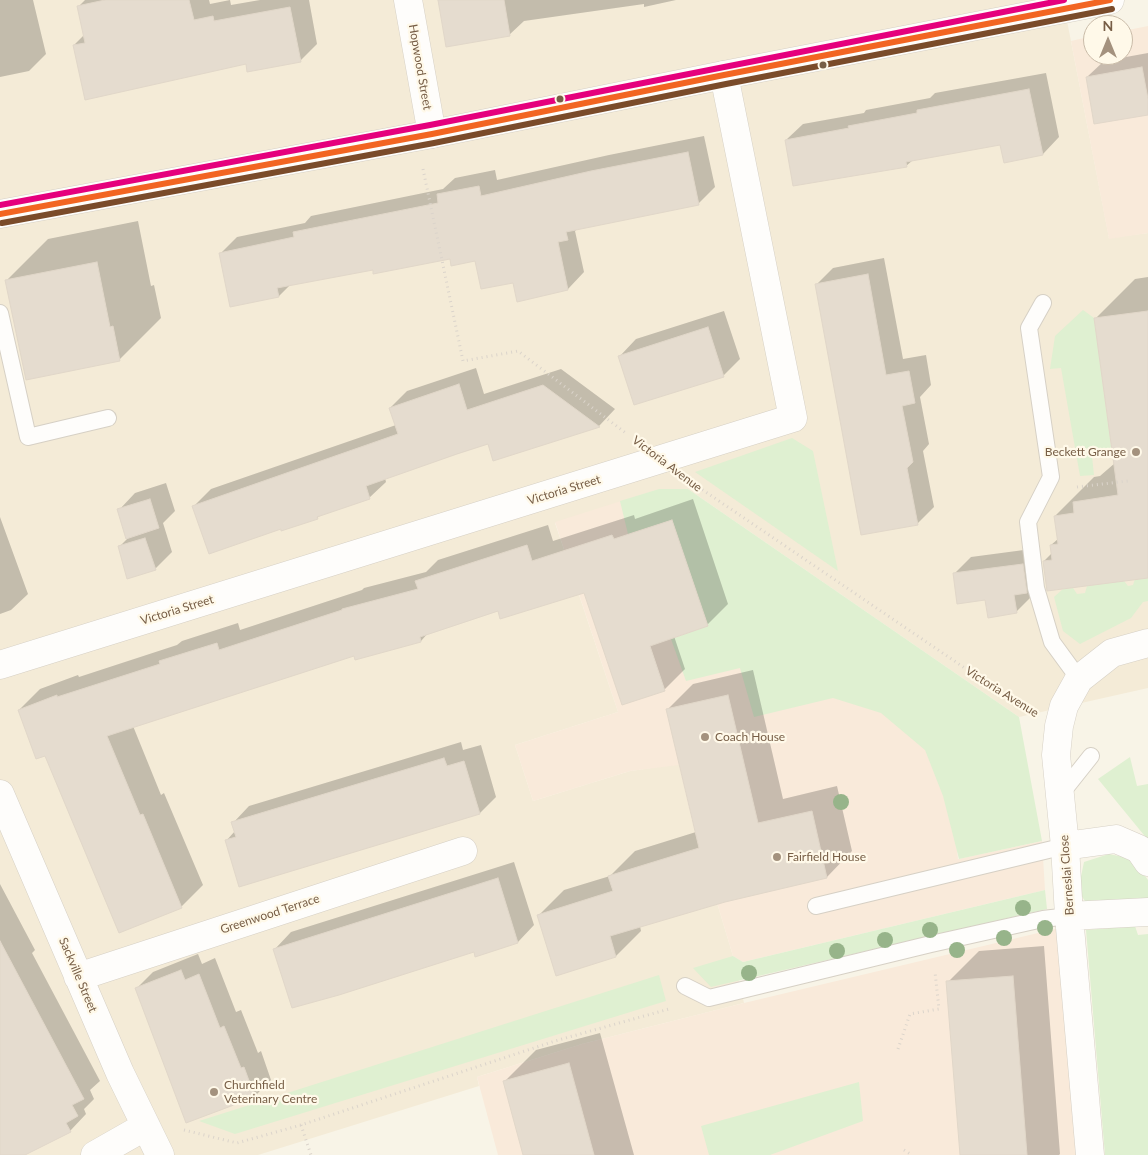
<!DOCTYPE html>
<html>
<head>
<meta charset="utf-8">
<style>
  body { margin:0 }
  #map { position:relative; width:1148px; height:1155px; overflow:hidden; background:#f8f4e7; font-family:Lato,sans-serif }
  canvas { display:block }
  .north { position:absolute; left:1083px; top:15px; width:50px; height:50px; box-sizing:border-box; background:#fff9e9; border:1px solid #c9bba8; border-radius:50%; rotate:0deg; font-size:14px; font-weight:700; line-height:20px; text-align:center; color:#775e46 }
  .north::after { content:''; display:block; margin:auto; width:18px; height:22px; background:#a4927e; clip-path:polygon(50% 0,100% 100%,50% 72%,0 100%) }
</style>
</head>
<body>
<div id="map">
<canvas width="1148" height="1155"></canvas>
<div class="north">N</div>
</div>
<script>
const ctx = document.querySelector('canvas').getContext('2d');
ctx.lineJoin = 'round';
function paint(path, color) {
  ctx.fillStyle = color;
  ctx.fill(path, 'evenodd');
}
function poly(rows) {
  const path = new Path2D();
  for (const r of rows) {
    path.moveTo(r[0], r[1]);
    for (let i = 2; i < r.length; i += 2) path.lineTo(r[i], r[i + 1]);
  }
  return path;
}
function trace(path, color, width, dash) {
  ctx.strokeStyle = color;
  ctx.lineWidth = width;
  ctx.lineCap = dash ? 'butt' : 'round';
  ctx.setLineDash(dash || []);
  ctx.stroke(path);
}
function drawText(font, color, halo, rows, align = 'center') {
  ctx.font = font + ' Lato,sans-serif';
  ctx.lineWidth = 4.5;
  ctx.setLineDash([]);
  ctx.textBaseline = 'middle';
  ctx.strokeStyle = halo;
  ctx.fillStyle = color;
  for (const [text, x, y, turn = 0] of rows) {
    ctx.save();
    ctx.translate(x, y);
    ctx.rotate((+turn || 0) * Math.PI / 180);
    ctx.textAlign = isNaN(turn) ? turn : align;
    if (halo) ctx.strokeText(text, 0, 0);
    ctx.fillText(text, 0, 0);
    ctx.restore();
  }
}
paint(poly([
  [0,0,1063,0,1109,238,1148,233,1148,688,1019,717,688,489,555,523,618,712,515,745,533,801,630,771,679,764,692,820,733,956,744,1003,582,1044,477,1077,479,1086,258,1155,0,1155]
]), '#f4ebd7');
paint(poly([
  [1148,26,1148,233,1109,239,1071,41,1093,36,1093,55,1123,55,1123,31],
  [659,489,688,489,941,706,958,859,1042,841,1045,890,743,962,733,956,692,820,679,765,630,771,533,801,515,745,618,712,555,522],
  [1059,928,1077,1155,498,1155,477,1077,582,1044,744,1003]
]), '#f9eada');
paint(poly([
  [1083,310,1094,318,1112,453,1092,456,1094,475,1080,476,1061,368,1050,369,1055,336],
  [792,438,813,451,838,571,695,472],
  [659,489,688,489,1019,717,1042,841,959,859,943,796,925,750,881,713,833,698,754,717,740,668,686,681,671,639,708,626,672,520,628,534,620,501],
  [1148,578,1148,601,1143,602,1131,618,1080,644,1063,631,1054,597,1063,589,1073,588,1077,594,1085,593,1087,586,1124,581,1128,586,1133,585,1135,579],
  [1130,757,1137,786,1148,784,1148,840,1098,779],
  [1109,854,1133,859,1148,880,1148,899,1085,901,1078,891,1084,862],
  [1045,890,1047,909,711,987,693,968,733,956,743,962],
  [1135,926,1138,935,1148,934,1148,1155,1105,1155,1086,930],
  [659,975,666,1001,235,1134,199,1121],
  [859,1082,863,1121,770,1155,709,1155,701,1126]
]), '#dff0d1');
paint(poly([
  [0,0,33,0,46,54,29,71,0,77],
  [85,0,209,0,210,4,230,0,231,5,260,0,309,0,317,44,300,61,247,63,74,45,84,35,78,7],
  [440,0,676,0,644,7,644,4,524,21,509,35],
  [1148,53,1148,114,1087,77,1104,61],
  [1046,73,1059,137,1043,154,1001,143,913,160,906,166,786,140,803,124,864,113,866,110,930,98,935,93],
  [704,136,715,187,698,204,578,228,575,231,584,272,568,289,514,281,476,259,451,258,374,268,291,284,279,296,231,306,220,254,237,237,305,223,311,216,443,189,455,178,495,170,497,180,609,155],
  [138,221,151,286,154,285,161,318,119,360,7,280,48,239],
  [884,258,903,359,926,355,931,385,920,397,929,444,923,451,934,507,917,524,816,285,833,268],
  [1148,277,1148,577,1044,561,1052,553,1051,545,1058,539,1055,516,1094,477,1100,476,1115,463,1095,319,1135,279],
  [724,311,740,359,723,376,620,356,636,339],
  [476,368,484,394,561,369,615,409,599,426,494,459,489,443,385,478,386,482,369,498,321,515,317,518,194,506,211,489,396,425,390,408,407,391],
  [166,483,175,511,163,523,172,552,155,569,119,547,128,538,119,510,135,493],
  [693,499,728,604,707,625,674,636,685,669,664,690,585,591,499,609,428,633,421,641,356,658,355,655,133,726,161,795,164,793,203,885,181,907,46,754,19,710,40,689,78,675,79,677,177,645,182,641,238,623,240,630,362,590,364,588,426,572,438,560,548,525,553,541,634,515,635,519],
  [0,517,28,594,11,610,0,614],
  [1039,548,1043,576,1032,587,1033,595,1016,612,986,598,954,574,971,557],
  [753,670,783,799,837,786,852,851,827,877,725,900,640,926,641,931,616,956,538,916,564,890,610,876,635,851,696,832,668,709,693,684],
  [461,742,463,750,481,745,496,797,480,813,226,841,235,831,233,823,249,806],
  [514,862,534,925,518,942,476,955,475,951,275,949,291,932],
  [0,884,35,950,32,953,100,1081,90,1090,94,1099,84,1109,86,1114,70,1131,22,1155,0,1155],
  [1044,946,1060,1154,1059,1155,961,1155,948,982,979,951],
  [198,954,202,964,215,958,236,1012,241,1010,258,1053,261,1051,271,1080,255,1096,136,989,153,972],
  [600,1033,634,1155,525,1155,504,1082,536,1050]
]), '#0003');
const building = poly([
  [105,0,189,0,194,20,213,16,214,21,290,7,301,62,247,72,246,64,85,100,73,45,85,43,77,6,105,0],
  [438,0,504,0,510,36,446,47,438,0],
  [1142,67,1148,99,1148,115,1094,124,1086,77,1142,67],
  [1029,89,1043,155,1004,163,1000,145,906,162,907,167,793,186,785,140,849,128,848,126,917,113,917,110,1029,89],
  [688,152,699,205,566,232,568,240,558,242,568,290,517,302,513,283,481,289,475,261,451,266,450,259,373,274,373,270,277,288,279,297,230,307,219,253,294,237,293,232,438,203,437,194,479,186,481,196,591,171,688,152],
  [97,262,110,327,113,326,120,361,26,380,5,280,97,262],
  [868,274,886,375,909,371,915,403,902,406,913,462,907,468,918,525,861,535,815,284,868,274],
  [1148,311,1148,578,1047,591,1043,561,1052,560,1050,545,1058,544,1054,516,1074,513,1073,502,1118,495,1094,318,1148,311],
  [708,327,724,377,634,405,618,356,708,327],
  [459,384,467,410,543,385,600,427,493,461,488,444,457,454,366,486,370,499,317,517,318,519,281,531,281,529,209,554,192,506,398,434,389,408,459,384],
  [150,499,159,528,126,539,117,509,150,499],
  [672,520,708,626,650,646,665,691,622,705,584,593,500,619,498,611,420,637,421,642,355,660,354,656,107,736,140,815,143,814,182,908,119,933,45,756,36,759,18,710,57,695,57,697,160,664,159,661,217,643,219,650,342,610,342,609,418,589,415,581,527,545,532,561,612,535,614,539,672,520],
  [145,538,156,570,127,579,118,546,145,538],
  [1023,564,1027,593,1014,595,1017,613,988,618,985,600,957,604,953,573,1023,564],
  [728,695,758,823,812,811,827,878,725,902,610,936,616,957,556,976,537,915,613,891,608,876,699,848,666,709,728,695],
  [444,758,447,766,464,761,480,814,239,887,225,840,236,837,231,822,444,758],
  [498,878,518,943,475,957,474,952,339,995,292,1008,273,949,498,878],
  [0,941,84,1099,72,1105,78,1116,66,1123,71,1132,25,1155,0,1155,0,941],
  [181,970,185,980,199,974,220,1028,224,1026,241,1068,244,1067,255,1097,186,1123,135,988,181,970],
  [1013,976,1027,1155,960,1155,946,981,1013,976],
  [569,1063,594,1155,523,1155,503,1081,569,1063]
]);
paint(building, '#e5dccf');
trace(building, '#e1d7c9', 1);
const service = poly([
  [1043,303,1029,328,1051,477,1028,522,1036,588,1052,642,1079,679],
  [0,313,28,437,108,418],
  [1060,795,1091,756],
  [816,906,1065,846],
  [685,986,709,998,931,944,1043,919,1069,916]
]);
const minor = poly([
  [408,0,432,134],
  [0,665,793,418,724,75],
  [0,794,120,1073,160,1155],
  [1065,846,1116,839,1139,849,1148,862],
  [1069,916,1148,912],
  [78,977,463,851],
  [95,1155,146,1126],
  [1090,1155,1069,916,1065,846,1056,755,1059,726,1064,706,1079,679,1112,653,1148,643]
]);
const tertiary = poly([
  [0,214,432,134,724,75,1110,0]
]);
trace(service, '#d6d0c5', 18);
trace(minor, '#d6d0c5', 29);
trace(tertiary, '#d6d0c5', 29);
trace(poly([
  [423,169,463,361,518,351,627,434],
  [694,484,1028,711],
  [1077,487,1128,481],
  [898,1049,910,1014,939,1009,935,972],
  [301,1125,311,1155],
  [184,1130,237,1143,301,1125,555,1041,669,1009],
  [904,1150,912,1155]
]), '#dbd4cb', 3, [1, 4]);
trace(service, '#fefdfb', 16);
trace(minor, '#fefdfb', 28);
trace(tertiary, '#fefdfb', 28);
trace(poly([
  [0,214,432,134,724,75,1110,0]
]), '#f26522', 6);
trace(poly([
  [2,223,434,143,726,84,1112,9]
]), '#7a4b2a', 6);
trace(poly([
  [0,205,430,125,1064,0]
]), '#e5007d', 6);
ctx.fillStyle = '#97b48a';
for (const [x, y] of [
  [841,802],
  [1023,908],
  [1045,928],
  [930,930],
  [1004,938],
  [885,940],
  [957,950],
  [837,951],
  [749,973]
]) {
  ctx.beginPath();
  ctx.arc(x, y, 8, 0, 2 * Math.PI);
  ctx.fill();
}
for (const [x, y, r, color] of [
  [823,65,4.5,"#775e46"],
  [560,99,4.5,"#775e46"],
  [1136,452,5,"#a4927e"],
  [705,737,5,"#a4927e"],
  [777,857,5,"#a4927e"],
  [214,1092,5,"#a4927e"]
]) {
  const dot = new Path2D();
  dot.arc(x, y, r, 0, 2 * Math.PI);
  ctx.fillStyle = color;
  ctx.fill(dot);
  trace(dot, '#fff9e9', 2);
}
drawText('12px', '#775e46', '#fff9e9', [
  ["Hopwood Street",420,67,80],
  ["Victoria Avenue",667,464,37],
  ["Victoria Street",564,490,-17],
  ["Victoria Street",177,610,-17],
  ["Victoria Avenue",1002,692,32],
  ["Berneslai Close",1067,875,-94],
  ["Greenwood Terrace",270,914,-18],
  ["Sackville Street",78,975,67]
]);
drawText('12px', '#775e46', '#fff9e9', [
  ["Beckett Grange",1126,452,"right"],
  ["Coach House",715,737],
  ["Fairfield House",787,857],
  ["Churchfield",224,1085],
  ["Veterinary Centre",224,1099]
], 'left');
</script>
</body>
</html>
